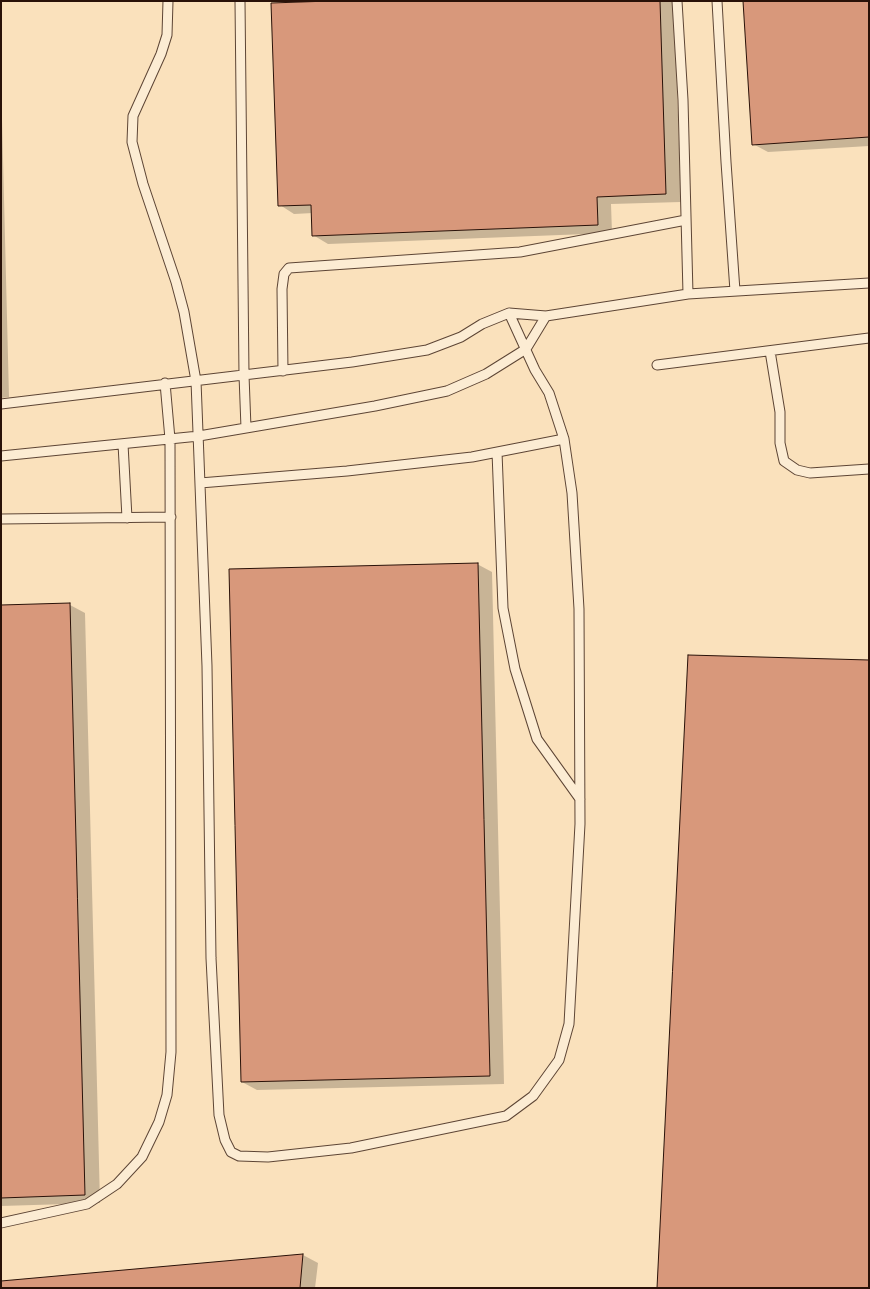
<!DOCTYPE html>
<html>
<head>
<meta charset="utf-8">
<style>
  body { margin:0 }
  #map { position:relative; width:870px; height:1289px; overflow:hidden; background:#fae1bc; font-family:"Old Standard TT",serif }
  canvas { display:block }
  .frame { position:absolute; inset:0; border:2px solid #291108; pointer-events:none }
</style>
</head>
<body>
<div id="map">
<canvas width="870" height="1289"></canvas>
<div class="frame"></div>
</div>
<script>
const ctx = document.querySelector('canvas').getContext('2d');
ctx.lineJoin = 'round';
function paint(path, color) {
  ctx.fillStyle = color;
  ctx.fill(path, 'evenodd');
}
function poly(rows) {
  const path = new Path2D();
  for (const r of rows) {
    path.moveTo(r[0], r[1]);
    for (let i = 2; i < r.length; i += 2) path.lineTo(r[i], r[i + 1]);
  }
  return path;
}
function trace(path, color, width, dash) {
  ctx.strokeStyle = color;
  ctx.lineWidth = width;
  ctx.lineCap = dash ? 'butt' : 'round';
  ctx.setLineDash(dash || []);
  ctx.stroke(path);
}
paint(poly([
  [364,1,674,1,681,202,611,204,612,233,328,244,313,235,313,213,294,214,280,205],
  [869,1,869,146,768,152,753,144],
  [1,79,9,397,1,398],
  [477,564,492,572,504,1084,257,1090,242,1082],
  [70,605,85,613,100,1203,1,1206,1,606],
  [303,1255,318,1263,315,1288,1,1288,1,1282]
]), '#0003');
const building = poly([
  [330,1,660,1,666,194,597,197,598,225,312,236,311,205,278,206,271,3,330,1],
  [743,1,869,1,869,137,752,145,743,1],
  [478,563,490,1076,241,1082,229,569,478,563],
  [70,603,85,1195,1,1198,1,605,70,603],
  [688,655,869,660,869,1288,657,1288,688,655],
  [303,1254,300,1288,1,1288,1,1281,303,1254]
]);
paint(building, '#d8987b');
trace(building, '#291108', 1);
const service = poly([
  [168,1,167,35,161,54,133,116,132,142,143,184,176,282,184,312,196,381,207,666,211,958,219,1115,225,1140,231,1152,239,1156,268,1157,351,1148,506,1116,533,1096,559,1060,569,1024,580,824,579,609,572,493,564,439,549,393,535,370,509,313],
  [240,1,244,375,246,428],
  [677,1,683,100,688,294],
  [717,1,726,162,735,291],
  [546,316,688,294,869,283],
  [770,351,780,412,780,443,784,461,797,470,810,473,869,469],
  [657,365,869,338],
  [283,371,282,289,284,274,289,268,520,252,686,220],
  [1,404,352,362,427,350,461,337,482,324,509,313,546,316,526,349,486,374,447,391,375,406,199,436,1,456],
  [123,444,127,518],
  [497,452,503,608,515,669,537,739,580,799],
  [200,483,347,471,472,457,564,439],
  [1,519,171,517],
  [1,1223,87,1204,117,1184,142,1157,159,1122,167,1095,171,1052,170,439,165,383]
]);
trace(service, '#5d4535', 11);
trace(service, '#fcecd3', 9);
</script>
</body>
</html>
